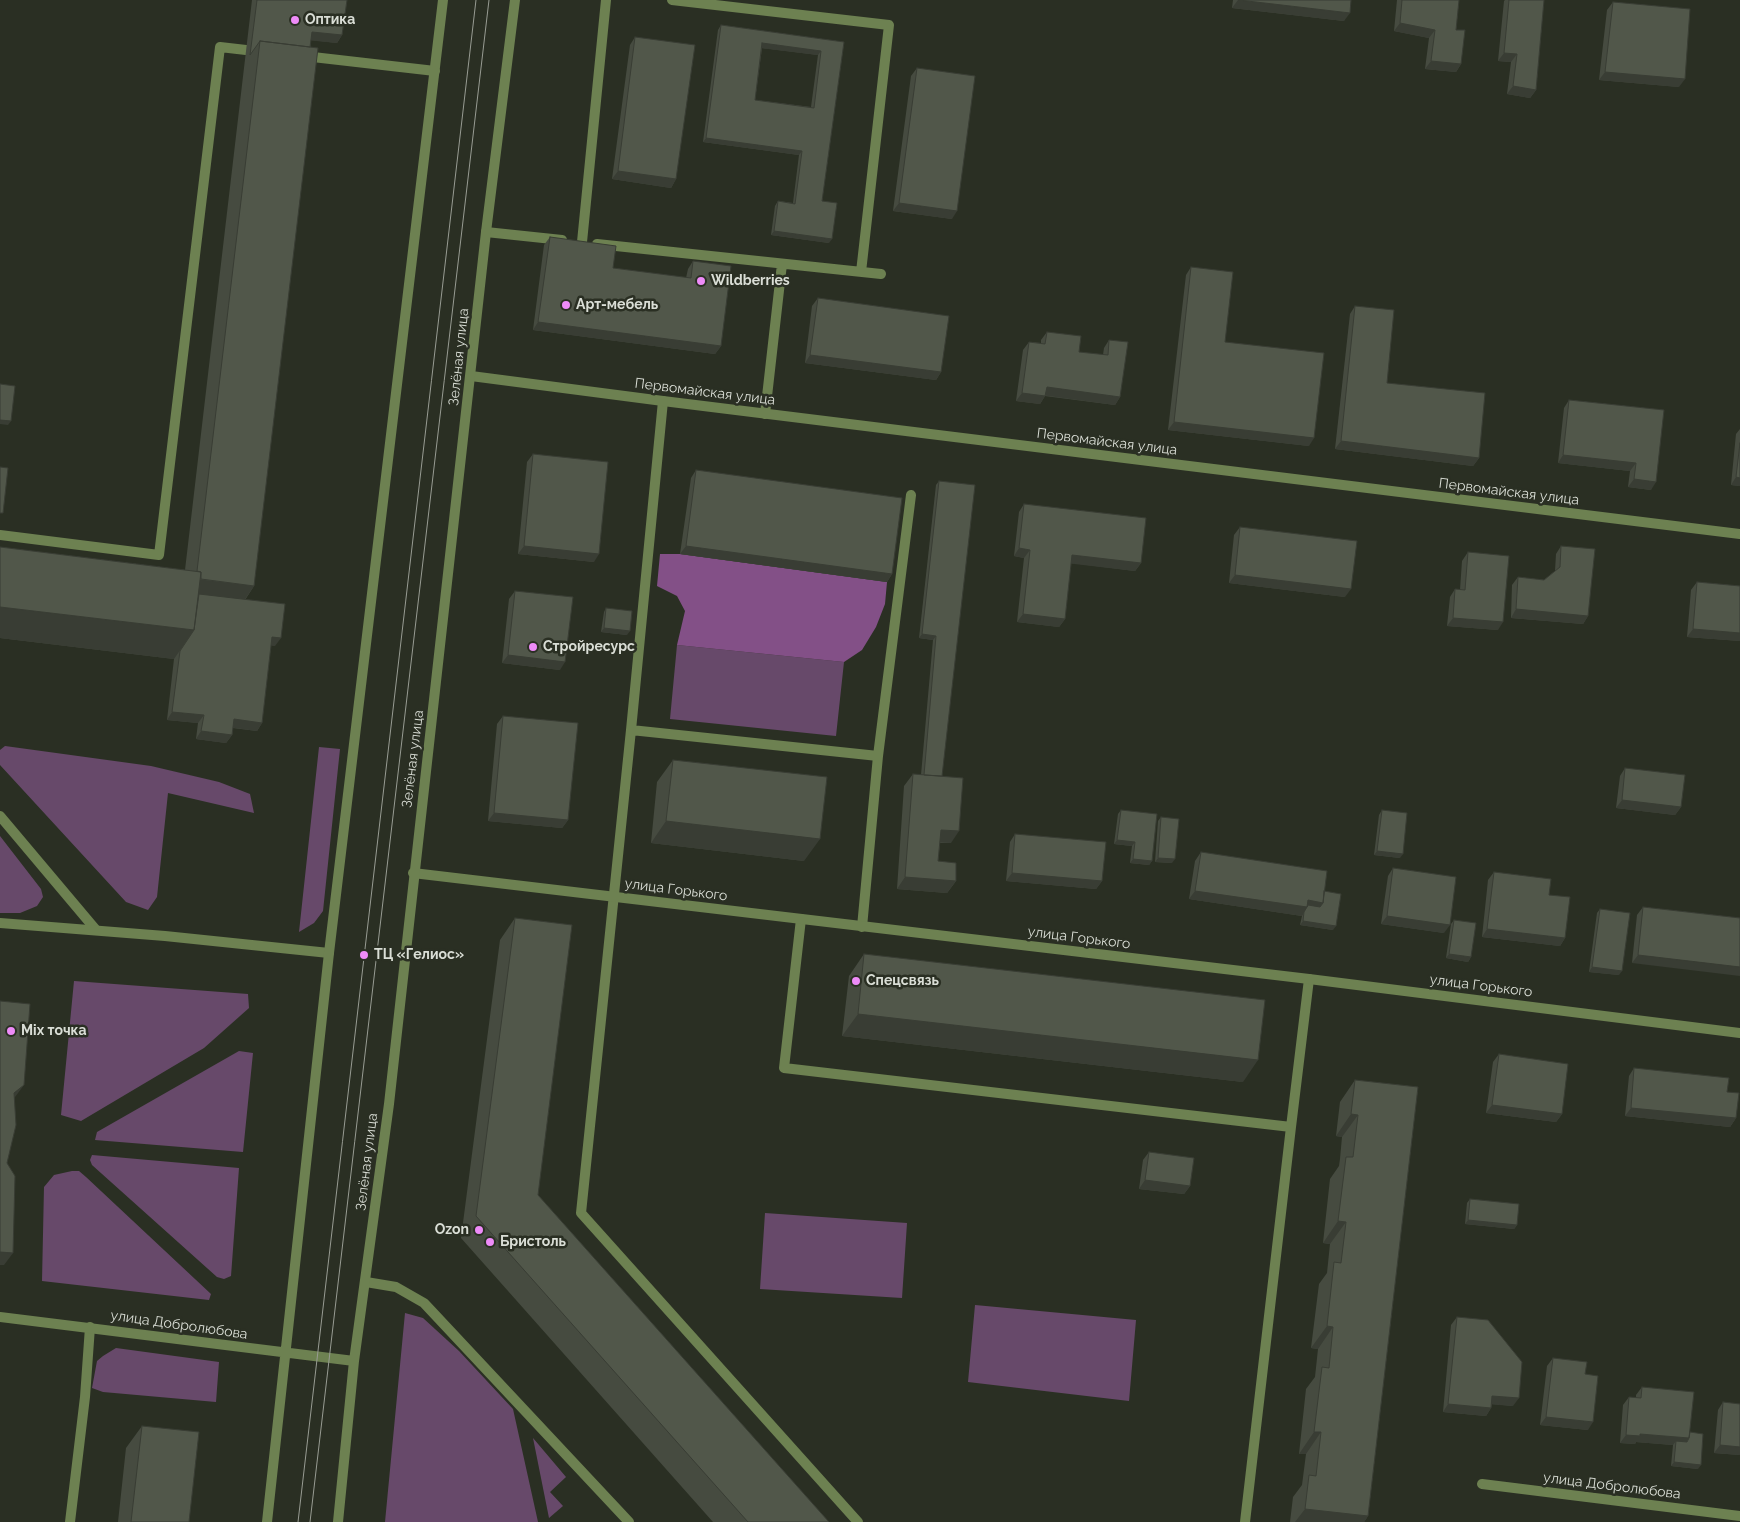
<!DOCTYPE html>
<html>
<head>
<meta charset="utf-8">
<style>
  body { margin:0 }
  canvas { display:block; background:#2a2f23 }
</style>
</head>
<body>
<canvas width="1740" height="1522"></canvas>
<script>
const ctx = document.querySelector('canvas').getContext('2d');
ctx.lineJoin = 'round';
function paint(path, color) {
  ctx.fillStyle = color;
  ctx.fill(path, 'evenodd');
}
function poly(rows) {
  const path = new Path2D();
  for (const r of rows) {
    path.moveTo(r[0], r[1]);
    for (let i = 2; i < r.length; i += 2) path.lineTo(r[i], r[i + 1]);
  }
  return path;
}
function trace(path, color, width, dash) {
  ctx.strokeStyle = color;
  ctx.lineWidth = width;
  ctx.lineCap = dash ? 'butt' : 'round';
  ctx.setLineDash(dash || []);
  ctx.stroke(path);
}
function drawText(font, color, halo, rows, align = 'center') {
  ctx.font = font + ' Raleway,sans-serif';
  ctx.lineWidth = 5;
  ctx.setLineDash([]);
  ctx.textBaseline = 'middle';
  ctx.strokeStyle = halo;
  ctx.fillStyle = color;
  for (const [text, x, y, turn = 0] of rows) {
    ctx.save();
    ctx.translate(x, y);
    ctx.rotate((+turn || 0) * Math.PI / 180);
    ctx.textAlign = isNaN(turn) ? turn : align;
    if (halo) ctx.strokeText(text, 0, 0);
    ctx.fillText(text, 0, 0);
    ctx.restore();
  }
}
paint(poly([
  [677,645,844,662,836,736,670,719],
  [5,746,151,766,219,782,250,794,254,813,168,793,157,897,148,910,126,902,0,765,0,750],
  [319,747,340,749,323,911,314,923,299,932],
  [0,836,41,889,43,897,37,906,20,913,0,913],
  [74,981,248,994,249,1008,204,1048,81,1121,61,1115],
  [239,1051,253,1053,243,1152,95,1140,97,1132],
  [92,1155,239,1168,231,1276,224,1279,217,1277,92,1165,90,1160],
  [72,1171,79,1171,86,1177,211,1294,209,1300,42,1281,44,1187,54,1175],
  [765,1213,907,1223,902,1298,760,1289],
  [975,1305,1136,1320,1129,1401,968,1382],
  [405,1313,423,1318,459,1351,513,1409,538,1522,385,1522],
  [116,1348,219,1362,216,1402,103,1392,92,1388,97,1361,103,1356],
  [533,1438,566,1477,550,1492,563,1506,549,1518]
]), '#67496a');
paint(poly([
  [660,554,680,554,887,582,885,604,876,627,862,650,844,662,677,645,685,611,677,596,657,586]
]), '#835087');
trace(poly([
  [672,0,889,25,861,272],
  [304,56,435,71],
  [486,232,562,240],
  [582,242,606,0],
  [597,244,881,274],
  [765,414,782,264],
  [0,535,159,555,220,47,246,50],
  [631,730,663,401],
  [0,816,96,930],
  [801,919,784,1068,1291,1127,1245,1522],
  [862,927,878,756,911,495],
  [1291,1127,1309,979],
  [366,1282,396,1287,424,1303,629,1522],
  [70,1522,85,1397,90,1327],
  [858,1522,581,1213,631,730,878,756]
]), '#6d8151', 10);
trace(poly([
  [471,376,663,401,1740,534],
  [413,873,1309,979,1740,1033],
  [0,923,165,936,329,953],
  [1482,1484,1740,1516]
]), '#6d8151', 10);
trace(poly([
  [0,1317,354,1361],
  [267,1522,329,953,443,0],
  [338,1522,354,1361,389,1104,486,232,515,0]
]), '#6d8151', 10);
trace(poly([
  [298,1522,476,0],
  [310,1522,489,0]
]), '#989c93', 1);
paint(poly([
  [252,0,347,0,342,35,337,43,311,40,254,586,245,600,275,646,271,645,262,723,257,731,233,728,232,735,226,743,196,739,198,723,167,720,174,659,0,638,0,547,185,570],
  [1233,0,1351,0,1344,21,1232,8],
  [1397,0,1459,0,1456,30,1461,64,1456,72,1425,69,1429,38,1394,31],
  [1505,0,1544,0,1536,90,1530,98,1507,94,1511,62,1498,61,1504,1],
  [1613,2,1679,87,1599,80,1607,10],
  [721,25,844,42,822,201,829,243,771,235,775,206,778,201,793,203,799,155,703,142,718,30],
  [762,48,818,55,811,107,755,100],
  [635,37,676,179,671,188,612,179,630,45],
  [917,68,952,219,893,211,911,76],
  [550,237,613,268,686,278,688,269,693,261,721,346,715,354,533,330,544,245],
  [1191,267,1225,342,1309,446,1168,430,1186,275],
  [818,298,941,372,936,380,805,363,812,306],
  [1355,306,1387,383,1479,458,1473,466,1335,449,1350,314],
  [1047,332,1079,352,1103,355,1104,348,1109,340,1120,397,1115,405,1045,396,1040,404,1016,401,1023,350,1029,342,1041,343,1041,340],
  [1569,400,1664,410,1651,490,1628,487,1630,471,1558,463,1564,408],
  [1740,429,1740,486,1731,485,1736,434],
  [533,454,594,562,518,554,527,462],
  [696,470,892,574,887,582,680,554,691,478],
  [939,481,942,776,951,843,940,843,938,861,956,881,947,893,897,889,904,786,913,774,921,775,933,640,919,638,936,485],
  [1024,504,1141,563,1135,571,1071,563,1065,619,1059,627,1017,622,1024,558,1014,556,1019,512],
  [1240,527,1345,597,1229,583,1234,535],
  [1561,546,1588,616,1583,624,1511,618,1512,585,1518,577,1544,580,1555,571,1556,554],
  [1468,552,1498,630,1447,626,1450,597,1455,589,1460,590,1462,561],
  [1697,582,1740,586,1740,641,1687,637,1691,590],
  [515,591,560,670,502,663,509,599],
  [606,608,627,635,601,632,604,612],
  [503,716,568,820,562,828,488,821,497,724],
  [673,760,804,861,651,843,657,782],
  [1625,768,1681,807,1675,815,1616,808,1620,776],
  [1121,810,1152,861,1149,865,1130,863,1132,846,1114,844,1118,814],
  [1382,810,1400,858,1374,855,1379,815],
  [1161,817,1172,863,1155,862,1158,821],
  [1015,834,1102,881,1096,889,1006,881,1010,842],
  [1201,852,1324,891,1333,930,1300,925,1302,916,1189,899,1195,861],
  [1393,868,1444,933,1381,924,1388,876],
  [1494,872,1549,895,1565,938,1560,946,1482,937,1488,880],
  [1643,907,1740,918,1632,963,1637,915],
  [1600,909,1619,975,1589,972,1597,913],
  [515,918,538,1195,829,1522,713,1522,461,1238,500,940],
  [1454,920,1471,957,1468,962,1446,958,1451,924],
  [864,954,1243,1082,842,1036,849,976],
  [1499,1054,1562,1114,1556,1122,1486,1113,1493,1062],
  [1634,1068,1727,1092,1736,1118,1730,1127,1625,1116,1629,1076],
  [1355,1080,1418,1087,1368,1516,1364,1522,1290,1522,1293,1497,1302,1485,1306,1454,1299,1454,1306,1389,1315,1377,1318,1349,1311,1348,1319,1284,1327,1273,1330,1244,1323,1243,1330,1179,1339,1166,1340,1159,1342,1137,1336,1136,1340,1102],
  [1149,1152,1190,1186,1184,1194,1139,1189,1143,1160],
  [1470,1199,1517,1225,1514,1229,1465,1224,1467,1203],
  [1457,1317,1513,1406,1492,1404,1491,1408,1486,1416,1443,1412,1451,1325],
  [1553,1358,1585,1374,1588,1430,1540,1425,1547,1366],
  [1642,1387,1690,1432,1698,1469,1671,1466,1673,1445,1636,1442,1635,1444,1620,1443,1623,1405,1629,1397,1636,1398,1636,1395],
  [1723,1402,1740,1455,1714,1453,1718,1410],
  [142,1426,189,1522,118,1522,126,1448]
]), '#464b40');
paint(poly([
  [1238,0,1350,13,1344,21,1232,8],
  [1400,23,1435,30,1429,38,1394,31],
  [312,32,342,35,337,43,306,40],
  [762,43,821,51,818,55,760,48],
  [1504,53,1517,54,1511,62,1498,61],
  [1431,61,1461,64,1456,72,1425,69],
  [1605,72,1685,79,1679,87,1599,80],
  [1513,86,1536,90,1530,98,1507,94],
  [706,138,802,151,799,155,703,142],
  [618,171,676,179,671,188,612,179],
  [899,203,957,211,952,219,893,211],
  [774,231,832,239,829,243,771,235],
  [538,322,721,346,715,354,533,330],
  [810,355,941,372,936,380,805,363],
  [1047,387,1120,397,1115,405,1041,395],
  [1022,393,1045,396,1040,404,1016,401],
  [0,420,11,421,8,425,0,424],
  [1174,422,1314,438,1309,446,1168,430],
  [1341,441,1479,458,1473,466,1335,449],
  [1563,455,1636,463,1630,471,1558,463],
  [1736,477,1740,478,1740,486,1731,485],
  [1634,479,1656,482,1651,490,1628,487],
  [524,546,599,554,594,562,518,554],
  [686,546,892,574,887,582,680,554],
  [1019,548,1030,550,1024,558,1014,556],
  [1072,555,1141,563,1135,571,1066,563],
  [1235,575,1351,589,1345,597,1229,583],
  [196,579,254,586,239,608,186,601],
  [0,607,194,630,174,659,0,638],
  [1516,609,1588,616,1583,624,1511,618],
  [1023,614,1065,619,1059,627,1017,622],
  [1453,618,1503,622,1498,630,1447,626],
  [604,628,630,631,627,635,601,632],
  [1693,629,1740,633,1740,641,1687,637],
  [922,634,936,636,933,640,919,638],
  [272,637,281,638,275,646,267,645],
  [508,655,565,662,560,670,502,663],
  [172,712,204,715,198,723,167,720],
  [234,719,262,723,257,731,228,727],
  [201,731,232,735,226,743,196,739],
  [1622,800,1681,807,1675,815,1616,808],
  [494,813,568,820,562,828,488,821],
  [666,821,820,839,804,861,651,843],
  [941,830,959,831,951,843,932,842],
  [1117,840,1135,842,1132,846,1114,844],
  [1377,851,1403,854,1400,858,1374,855],
  [1158,858,1175,859,1172,863,1155,862],
  [1133,859,1152,861,1149,865,1130,863],
  [1012,873,1102,881,1096,889,1006,881],
  [905,877,956,881,947,893,897,889],
  [1195,891,1308,900,1323,903,1317,911,1306,909,1302,916,1189,899],
  [1387,916,1450,925,1444,933,1381,924],
  [1303,921,1336,926,1333,930,1300,925],
  [1487,929,1565,938,1560,946,1482,937],
  [1449,954,1471,957,1468,962,1446,958],
  [1638,955,1740,967,1740,976,1632,963],
  [1592,967,1622,971,1619,975,1589,972],
  [858,1014,1258,1060,1243,1082,842,1036],
  [24,1085,15,1097,5,1104,14,1093],
  [1492,1105,1562,1114,1556,1122,1486,1113],
  [1631,1108,1736,1118,1730,1127,1625,1116],
  [1351,1114,1358,1115,1342,1137,1336,1136],
  [1145,1180,1190,1186,1184,1194,1139,1189],
  [1468,1220,1517,1225,1514,1229,1465,1224],
  [1338,1221,1346,1222,1330,1244,1323,1243],
  [0,1252,13,1253,4,1265,0,1265],
  [1327,1326,1333,1327,1318,1349,1311,1348],
  [1492,1396,1519,1398,1513,1406,1487,1404],
  [1448,1404,1491,1408,1486,1416,1443,1412],
  [1546,1417,1593,1422,1588,1430,1540,1425],
  [1314,1432,1321,1432,1306,1454,1299,1454],
  [1640,1434,1689,1438,1684,1446,1676,1441,1673,1445,1636,1442,1635,1444,1620,1443,1626,1435],
  [1720,1445,1740,1447,1740,1455,1714,1453],
  [1674,1462,1701,1465,1698,1469,1671,1466],
  [1305,1509,1368,1516,1364,1522,1295,1522]
]), '#393d34');
const building = poly([
  [257,0,347,0,342,35,312,32,310,47,260,41,250,55,257,0],
  [1239,0,1351,0,1350,13,1239,0],
  [1402,0,1459,0,1456,30,1465,30,1461,64,1431,61,1435,30,1400,23,1402,0],
  [1509,0,1544,0,1536,90,1513,86,1517,54,1504,53,1509,0],
  [1613,2,1690,9,1685,79,1605,72,1613,2],
  [721,25,844,42,822,201,837,203,832,239,774,231,778,201,795,204,802,151,706,138,721,25],
  [762,43,821,51,814,108,755,100,762,43],
  [635,37,695,45,676,179,618,171,635,37],
  [260,41,318,48,254,586,201,579,201,572,197,571,260,41],
  [917,68,975,76,957,211,899,203,917,68],
  [550,237,616,246,613,268,691,278,693,261,731,266,721,346,538,322,550,237],
  [1191,267,1233,272,1225,342,1324,353,1314,438,1174,422,1191,267],
  [818,298,949,316,941,372,810,355,818,298],
  [1355,306,1394,310,1387,383,1485,393,1479,458,1341,441,1355,306],
  [1047,332,1081,336,1079,352,1108,355,1109,340,1128,342,1120,397,1047,387,1045,396,1022,393,1029,342,1045,344,1047,332],
  [0,384,15,386,11,421,0,420,0,384],
  [1569,400,1664,410,1656,482,1634,479,1636,463,1563,455,1569,400],
  [1740,443,1740,478,1736,477,1740,443],
  [533,454,608,462,599,554,524,546,533,454],
  [0,467,8,468,3,513,0,513,0,467],
  [696,470,902,498,892,574,686,546,696,470],
  [939,481,975,485,942,776,924,775,936,636,922,634,939,481],
  [1024,504,1146,518,1141,563,1072,555,1065,619,1023,614,1030,550,1019,548,1024,504],
  [1240,527,1357,541,1351,589,1235,575,1240,527],
  [1561,546,1595,549,1588,616,1516,609,1518,577,1544,580,1560,567,1561,546],
  [0,547,201,572,194,630,0,607,0,547],
  [1468,552,1509,556,1503,622,1453,618,1455,589,1465,590,1468,552],
  [1697,582,1740,586,1740,633,1693,629,1697,582],
  [515,591,573,597,565,662,508,655,515,591],
  [199,594,285,604,281,638,272,637,262,723,234,719,232,735,201,731,204,715,172,712,180,651,194,630,199,594],
  [606,608,632,611,630,631,604,628,606,608],
  [503,716,578,723,568,820,494,813,503,716],
  [673,760,827,777,820,839,666,821,673,760],
  [1625,768,1685,775,1681,807,1622,800,1625,768],
  [913,774,963,778,959,831,941,830,938,861,956,863,956,881,905,877,913,774],
  [1121,810,1157,814,1152,861,1133,859,1135,842,1117,840,1121,810],
  [1382,810,1407,813,1403,854,1377,851,1382,810],
  [1161,817,1179,819,1175,859,1158,858,1161,817],
  [1015,834,1106,842,1102,881,1012,873,1015,834],
  [1201,852,1327,871,1323,903,1308,900,1307,907,1195,891,1201,852],
  [1393,868,1456,877,1450,925,1387,916,1393,868],
  [1494,872,1551,879,1549,895,1570,897,1565,938,1487,929,1494,872],
  [1324,891,1341,894,1336,926,1303,921,1304,912,1307,907,1308,905,1320,907,1323,903,1324,891],
  [1643,907,1740,918,1740,967,1638,955,1643,907],
  [1600,909,1630,913,1622,971,1592,967,1600,909],
  [515,918,572,925,538,1195,829,1522,748,1522,476,1216,515,918],
  [1454,920,1476,923,1471,957,1449,954,1454,920],
  [864,954,1265,1000,1258,1060,858,1014,864,954],
  [0,1001,30,1004,24,1085,14,1093,16,1125,7,1163,15,1176,13,1253,0,1252,0,1001],
  [1499,1054,1568,1064,1562,1114,1492,1105,1499,1054],
  [1634,1068,1729,1078,1727,1092,1739,1093,1736,1118,1631,1108,1634,1068],
  [1355,1080,1418,1087,1368,1516,1305,1509,1309,1475,1316,1476,1321,1432,1314,1432,1322,1367,1329,1368,1333,1327,1327,1326,1334,1262,1341,1263,1346,1222,1338,1221,1346,1157,1353,1157,1358,1115,1351,1114,1355,1080],
  [1149,1152,1194,1158,1190,1186,1145,1180,1149,1152],
  [1470,1199,1519,1204,1517,1225,1468,1220,1470,1199],
  [1457,1317,1488,1320,1522,1362,1519,1398,1492,1396,1491,1408,1448,1404,1457,1317],
  [1553,1358,1587,1362,1585,1374,1598,1376,1593,1422,1546,1417,1553,1358],
  [1642,1387,1694,1392,1689,1438,1640,1434,1640,1436,1626,1435,1629,1397,1641,1398,1642,1387],
  [1723,1402,1740,1404,1740,1447,1720,1445,1723,1402],
  [142,1426,199,1432,189,1522,131,1522,142,1426],
  [1690,1432,1703,1434,1701,1465,1674,1462,1676,1441,1687,1442,1689,1438,1690,1432]
]);
paint(building, '#51574a');
trace(building, '#393d34', 1);
for (const [x, y, r, color] of [
  [295,20,5,"#ee8bf8"],
  [701,281,5,"#ee8bf8"],
  [566,305,5,"#ee8bf8"],
  [533,647,5,"#ee8bf8"],
  [364,955,5,"#ee8bf8"],
  [856,981,5,"#ee8bf8"],
  [11,1031,5,"#ee8bf8"],
  [479,1230,5,"#ee8bf8"],
  [490,1242,5,"#ee8bf8"]
]) {
  const dot = new Path2D();
  dot.arc(x, y, r, 0, 2 * Math.PI);
  ctx.fillStyle = color;
  ctx.fill(dot);
  trace(dot, '#2a2f23', 2);
}
drawText('bold 14px', '#daded6', '#2a2f23', [
  ["Оптика",305,20],
  ["Wildberries",711,281],
  ["Арт-мебель",576,305],
  ["Стройресурс",543,647],
  ["ТЦ «Гелиос»",374,955],
  ["Спецсвязь",866,981],
  ["Mix точка",21,1031],
  ["Ozon",469,1230,"right"],
  ["Бристоль",500,1242]
], 'left');
drawText('14px', '#daded6', '#2a2f23', [
  ["Зелёная улица",459,357,-84],
  ["Первомайская улица",705,392,7],
  ["Первомайская улица",1107,442,7],
  ["Первомайская улица",1509,492,7],
  ["Зелёная улица",413,759,-83],
  ["улица Горького",676,890,7],
  ["улица Горького",1079,938,7],
  ["улица Горького",1481,986,7],
  ["Зелёная улица",367,1162,-83],
  ["улица Добролюбова",179,1325,8],
  ["улица Добролюбова",1612,1486,7]
]);
</script>
</body>
</html>
